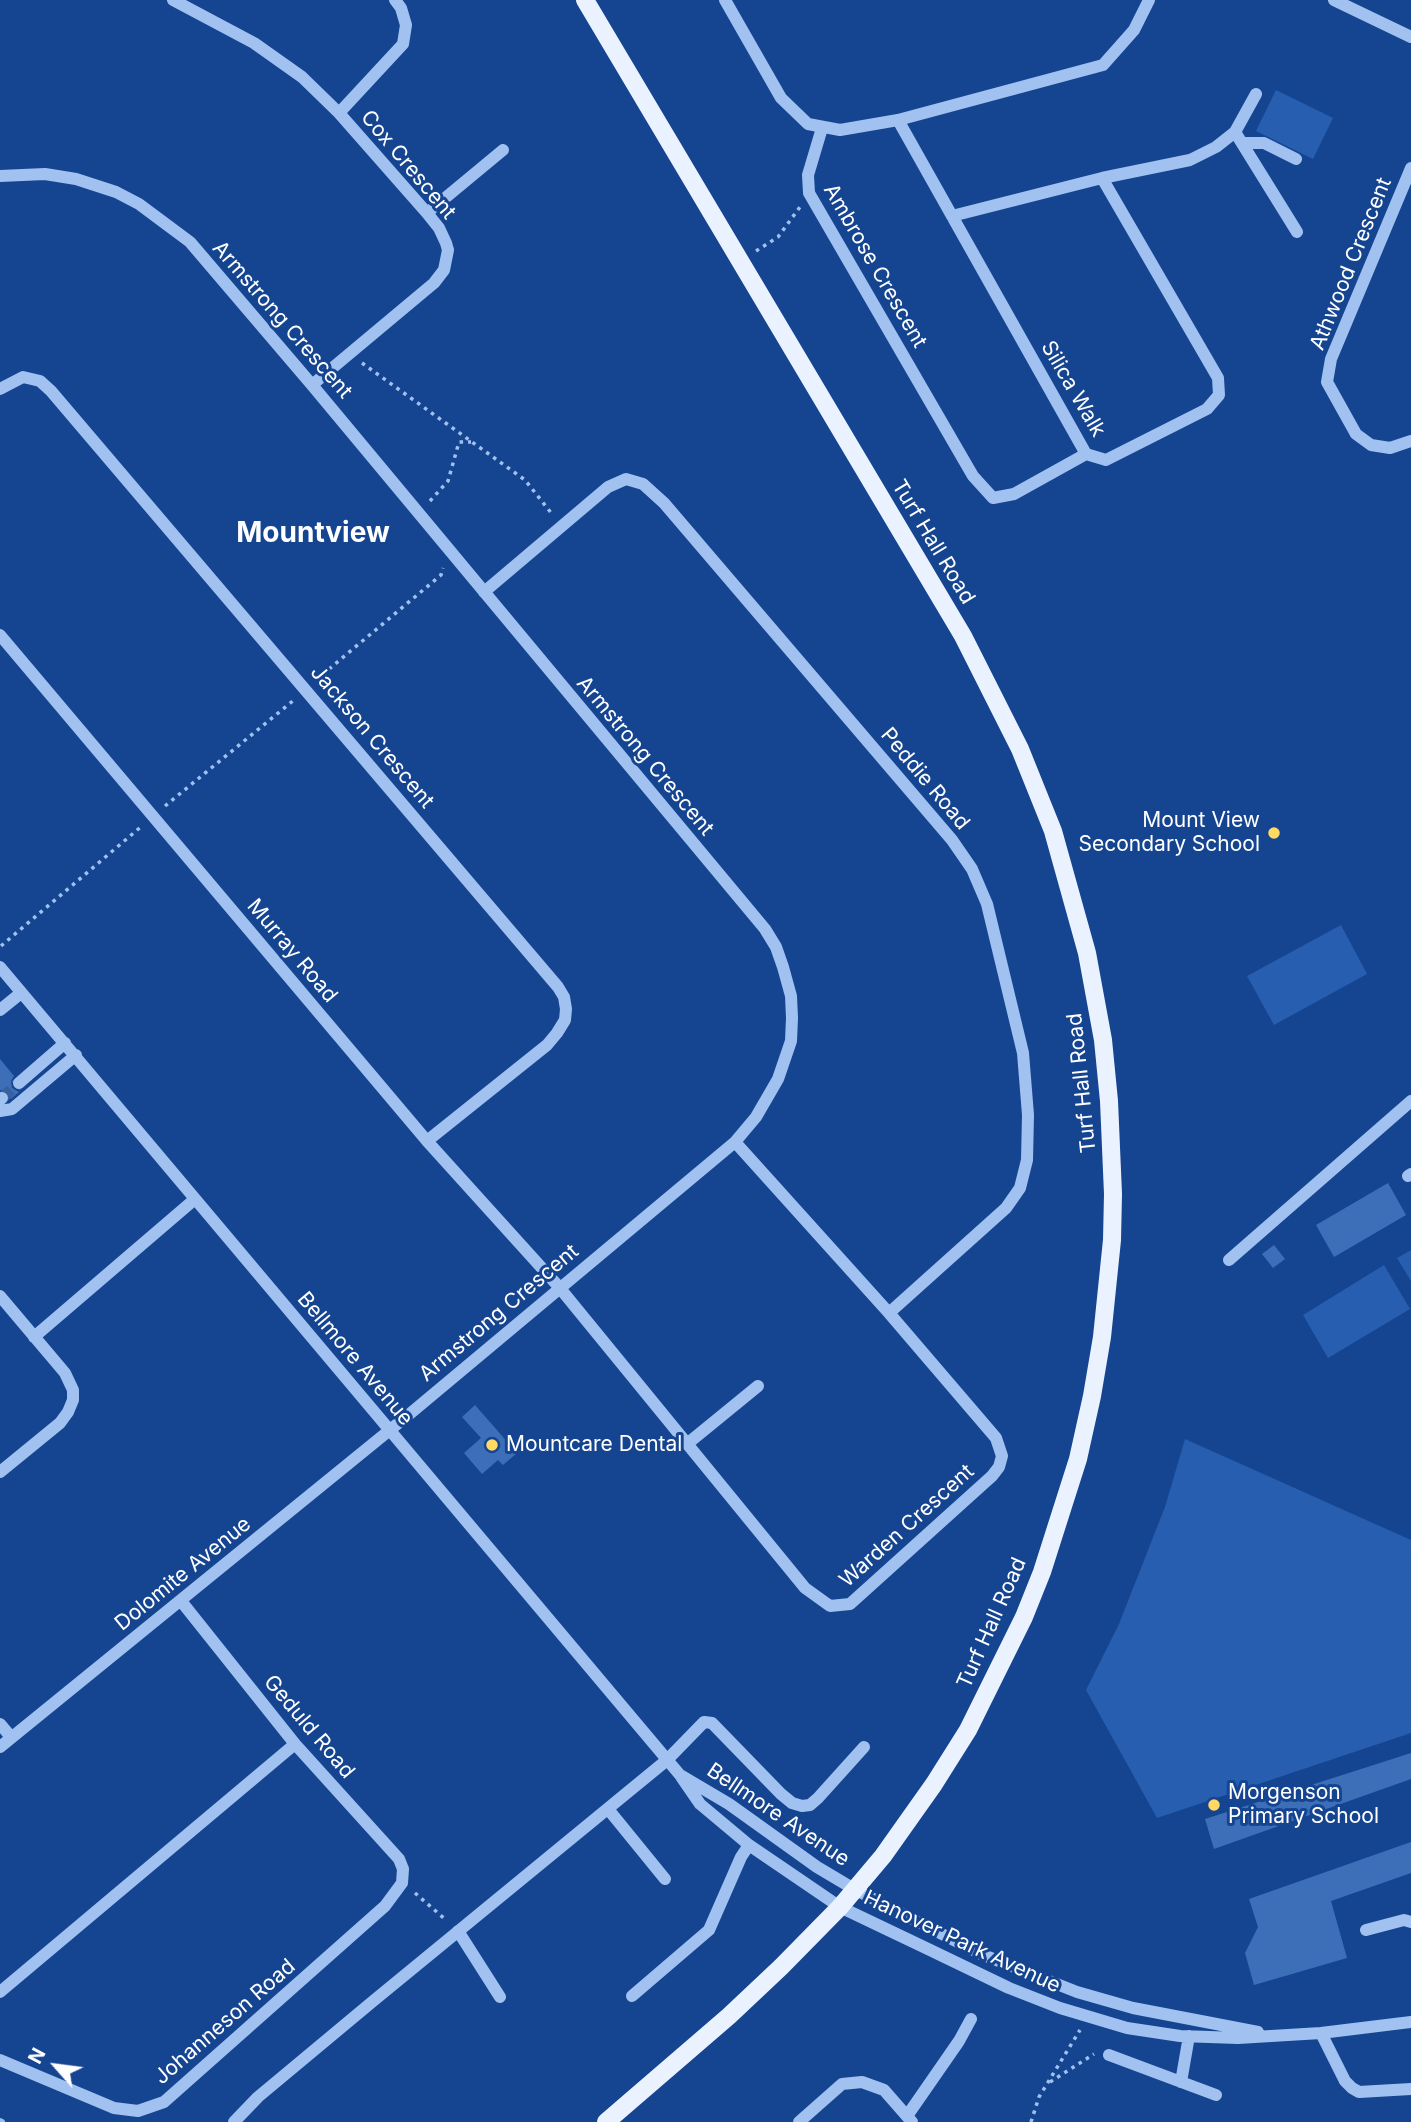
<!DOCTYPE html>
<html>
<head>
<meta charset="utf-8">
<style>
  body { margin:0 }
  #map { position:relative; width:1411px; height:2122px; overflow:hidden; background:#154591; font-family:Inter,sans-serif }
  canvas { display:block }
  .north { position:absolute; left:21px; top:2031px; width:70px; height:70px; -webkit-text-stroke:5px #154591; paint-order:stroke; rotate:298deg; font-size:19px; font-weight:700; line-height:28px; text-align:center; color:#fff }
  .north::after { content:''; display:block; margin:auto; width:24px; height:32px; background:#fff; clip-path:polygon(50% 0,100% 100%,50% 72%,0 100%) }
</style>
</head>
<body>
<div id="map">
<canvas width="1411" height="2122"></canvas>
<div class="north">N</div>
</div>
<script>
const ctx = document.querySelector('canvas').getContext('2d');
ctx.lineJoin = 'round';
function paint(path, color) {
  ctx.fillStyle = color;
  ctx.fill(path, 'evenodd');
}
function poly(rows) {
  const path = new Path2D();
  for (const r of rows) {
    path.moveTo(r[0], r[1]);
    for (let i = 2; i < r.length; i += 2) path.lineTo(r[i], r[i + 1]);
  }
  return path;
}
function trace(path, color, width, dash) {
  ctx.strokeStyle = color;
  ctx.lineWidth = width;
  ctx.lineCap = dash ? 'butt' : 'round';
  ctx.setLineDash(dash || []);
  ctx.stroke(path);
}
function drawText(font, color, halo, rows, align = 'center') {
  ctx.font = font + ' Inter,sans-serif';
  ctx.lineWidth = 6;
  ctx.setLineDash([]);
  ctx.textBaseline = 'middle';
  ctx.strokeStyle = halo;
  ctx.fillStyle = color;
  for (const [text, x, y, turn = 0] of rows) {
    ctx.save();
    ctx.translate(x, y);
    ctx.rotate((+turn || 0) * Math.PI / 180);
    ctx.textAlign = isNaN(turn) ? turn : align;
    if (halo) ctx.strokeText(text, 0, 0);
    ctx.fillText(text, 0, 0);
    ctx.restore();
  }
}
paint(poly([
  [1276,90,1333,118,1313,159,1256,131],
  [1341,925,1367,974,1274,1025,1247,976],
  [1411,1250,1411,1281,1397,1258],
  [1384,1265,1410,1309,1328,1358,1303,1315],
  [1185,1439,1411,1540,1411,1733,1157,1818,1086,1690,1119,1624,1165,1507]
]), '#275eb0');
trace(poly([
  [0,2121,2,2122]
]), '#94bcf4', 6);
paint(poly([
  [0,1059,14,1076,11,1081,12,1088,19,1092,11,1099,8,1091,0,1090],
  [1388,1183,1406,1215,1334,1257,1316,1225],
  [1274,1245,1285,1259,1273,1268,1262,1254],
  [475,1405,517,1453,503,1465,498,1460,482,1474,464,1453,481,1438,462,1417],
  [1411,1753,1411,1779,1214,1849,1205,1819],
  [1411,1842,1411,1873,1331,1901,1347,1958,1254,1985,1245,1953,1258,1927,1249,1899]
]), '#3d6fb9');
trace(poly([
  [2,1098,19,1083]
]), '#3861a2', 12, [12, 6]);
trace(poly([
  [756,251,778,237,800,207],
  [362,363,525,480,552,514],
  [430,501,448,481,459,442,471,442],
  [316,680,441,575,443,568],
  [165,806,294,700],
  [1,946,143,825],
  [415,1893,446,1920],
  [1050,2082,1094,2054],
  [1031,2122,1039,2097,1080,2030]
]), '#a1c2f1', 3.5, [3.5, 5]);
trace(poly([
  [173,0,254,43,302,77,339,113,427,213,439,228,446,243,448,250,444,270,434,283,312,385],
  [725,0,781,98,808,124,840,130,898,120,1103,65,1134,30,1149,0],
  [1334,0,1411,37],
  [339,113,403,44,406,25,401,8,395,0],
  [898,120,1086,454,1106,460,1207,409,1219,395,1218,378,1102,178],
  [822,128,808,175,809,193,973,476,993,498,1014,494,1086,454],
  [1235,132,1297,232],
  [1242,143,1264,143,1296,159],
  [1411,168,1331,359,1327,382,1356,434,1371,445,1390,448,1411,441],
  [0,176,45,174,76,179,116,192,139,204,190,242,312,385,765,929,776,947,783,967,791,996,792,1018,791,1041,778,1079,756,1117,735,1142,412,1412,0,1747],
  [427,213,503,150],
  [952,216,1102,178,1190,160,1216,147,1235,132,1256,94],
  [0,389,23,377,40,381,51,391,558,987,564,997,566,1009,565,1020,557,1033,547,1045,427,1141],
  [484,592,608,487,626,479,643,484,664,503,952,840,972,869,987,904,1023,1053,1028,1115,1027,1160,1020,1188,1006,1208,889,1313],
  [0,635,427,1141,559,1287,805,1588,830,1606,850,1604,992,1476,999,1467,1002,1456,996,1438,889,1313,735,1142],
  [0,967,680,1775,700,1804,749,1845,840,1907,928,1949,1009,1988,1060,2008,1127,2028,1180,2036,1238,2038,1321,2033,1411,2022],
  [0,1010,21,993],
  [19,1083,65,1043],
  [0,1100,2,1098],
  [0,1111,12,1109,76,1055],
  [1408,1176,1411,1174],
  [1229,1260,1411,1101],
  [0,1296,65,1373,73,1390,73,1400,68,1412,60,1423,0,1472],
  [34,1337,195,1199],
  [687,1444,758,1386],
  [0,1724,11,1737],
  [680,1775,729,1804,817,1867,854,1889,981,1954,1077,1992,1133,2008,1258,2032],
  [608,1809,665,1879],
  [1366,1930,1404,1920,1411,1922],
  [458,1931,500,1997],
  [0,1992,295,1744],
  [632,1996,709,1930,741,1857,749,1845],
  [1321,2033,1345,2081,1352,2088,1359,2092,1411,2089],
  [1109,2055,1216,2095],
  [0,2060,114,2108,138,2111,164,2102,385,1906,402,1883,403,1869,399,1859,295,1744,181,1601],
  [1181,2082,1189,2036],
  [907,2116,959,2041,971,2019],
  [234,2122,258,2097,372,2002,667,1760,704,1722,712,1723,781,1794,792,1803,802,1806,810,1805,818,1798,864,1747],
  [799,2122,842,2084,862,2082,884,2090,912,2122]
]), '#a1c2f1', 12);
trace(poly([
  [585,0,963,636,1020,749,1053,831,1087,953,1103,1040,1109,1101,1113,1194,1112,1240,1102,1337,1092,1396,1078,1459,1042,1572,1024,1617,968,1730,934,1784,883,1856,840,1907,781,1967,729,2016,606,2122]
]), '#ebf2ff', 18);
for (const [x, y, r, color] of [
  [1274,833,7,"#ffd961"],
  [492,1445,7,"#ffd961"],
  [1214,1805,7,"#ffd961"]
]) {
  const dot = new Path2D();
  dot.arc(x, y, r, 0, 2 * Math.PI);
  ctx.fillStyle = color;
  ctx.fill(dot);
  trace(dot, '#154591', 2.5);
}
drawText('21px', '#fff', '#154591', [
  ["Cox Crescent",408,165,50],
  ["Athwood Crescent",1351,264,-68],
  ["Ambrose Crescent",875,266,60],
  ["Armstrong Crescent",282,320,49],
  ["Silica Walk",1073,389,60],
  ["Turf Hall Road",933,542,59],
  ["Jackson Crescent",372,737,50],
  ["Armstrong Crescent",645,756,50],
  ["Peddie Road",925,779,50],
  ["Murray Road",292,951,50],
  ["Turf Hall Road",1082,1083,-96],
  ["Armstrong Crescent",499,1313,-40],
  ["Bellmore Avenue",355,1359,50],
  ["Warden Crescent",907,1526,-42],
  ["Dolomite Avenue",183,1574,-39],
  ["Turf Hall Road",992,1623,-66],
  ["Geduld Road",309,1727,50],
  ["Bellmore Avenue",778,1815,34],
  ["Hanover Park Avenue",962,1942,25],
  ["Johanneson Road",225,2022,-41]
]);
drawText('21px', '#fff', '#154591', [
  ["Mount View",1260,821,"right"],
  ["Secondary School",1260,845,"right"],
  ["Mountcare Dental",506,1445],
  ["Morgenson",1228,1793],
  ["Primary School",1228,1817]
], 'left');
drawText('bold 28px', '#fff', '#154591', [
  ["Mountview",313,534]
]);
</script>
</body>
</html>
